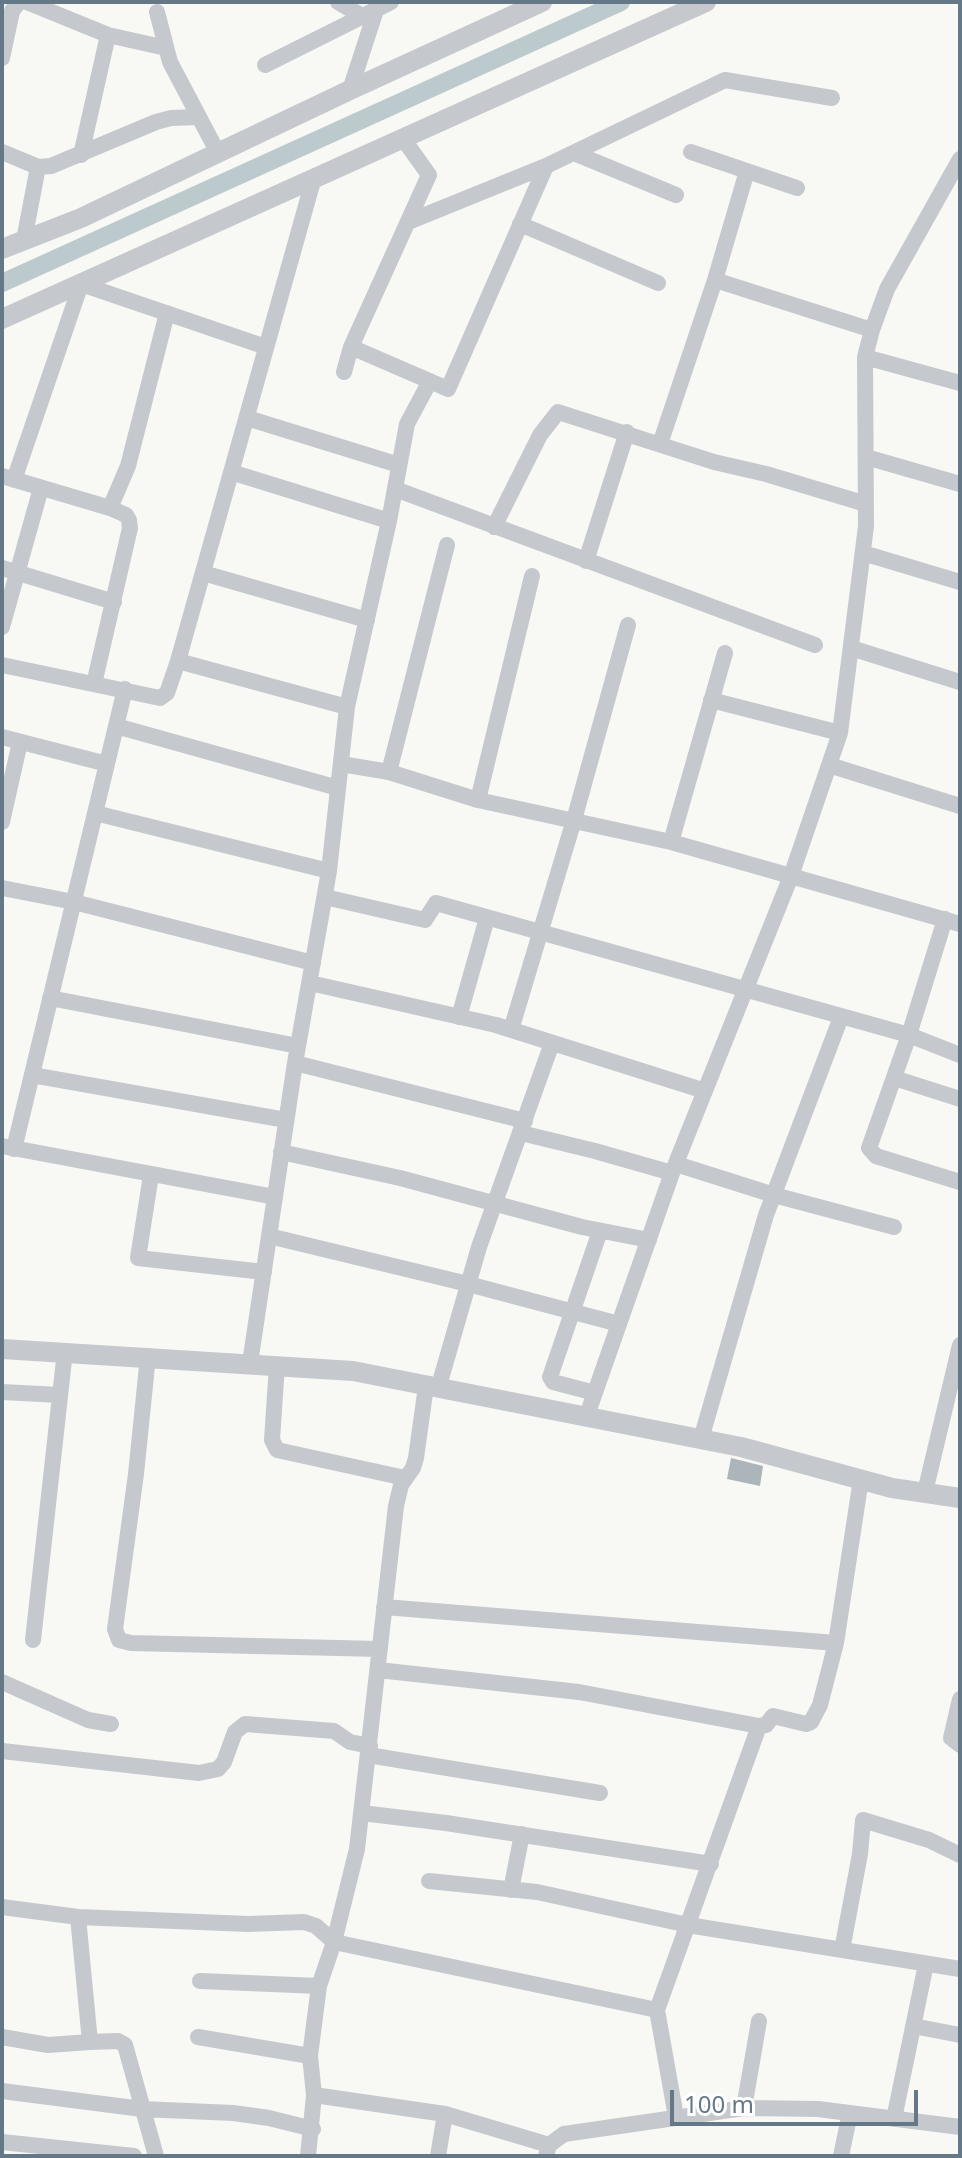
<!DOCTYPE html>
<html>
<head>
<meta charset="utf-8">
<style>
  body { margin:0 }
  #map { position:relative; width:962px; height:2158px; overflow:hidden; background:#f8f8f5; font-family:"Noto Sans",sans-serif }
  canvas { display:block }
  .frame { position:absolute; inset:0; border:4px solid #657888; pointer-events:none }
  .scale { position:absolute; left:670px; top:2090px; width:248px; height:36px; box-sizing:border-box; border:4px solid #657888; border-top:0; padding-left:10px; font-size:24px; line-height:28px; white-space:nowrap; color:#657888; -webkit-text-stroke:6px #fff; paint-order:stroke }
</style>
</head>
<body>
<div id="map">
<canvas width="962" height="2158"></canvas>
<div class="frame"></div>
<div class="scale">100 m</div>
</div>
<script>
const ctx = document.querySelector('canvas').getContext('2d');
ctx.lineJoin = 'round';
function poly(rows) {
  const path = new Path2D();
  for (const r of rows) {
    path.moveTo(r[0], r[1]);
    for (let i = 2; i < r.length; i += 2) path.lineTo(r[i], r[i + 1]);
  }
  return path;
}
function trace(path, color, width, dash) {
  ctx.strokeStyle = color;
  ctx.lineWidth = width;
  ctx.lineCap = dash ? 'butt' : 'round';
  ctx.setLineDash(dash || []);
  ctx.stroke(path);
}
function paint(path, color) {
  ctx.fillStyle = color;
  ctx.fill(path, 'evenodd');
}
trace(poly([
  [2,283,621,2]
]), '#bcc9cd', 18);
paint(poly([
  [731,1458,763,1466,760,1486,727,1479]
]), '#acb5ba');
trace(poly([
  [27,2,108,35,166,48],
  [338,2,362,16],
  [157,12,170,62,218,153],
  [2,58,12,11,19,2],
  [265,65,391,2],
  [350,90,378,4],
  [2,152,38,167,51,166,156,122,171,118,199,117],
  [691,152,797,188],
  [574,153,676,195],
  [81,155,108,35],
  [313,181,178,661,347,707],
  [408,222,546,166,725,80,832,98],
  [520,224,658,283],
  [24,240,38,167],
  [715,280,872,330],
  [351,347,448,389,546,166],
  [865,357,960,383],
  [344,372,351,347,429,175,404,140],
  [247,418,399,465],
  [660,444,715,280,747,171],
  [866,457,960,484],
  [231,472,389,521],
  [2,476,110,508,126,515,129,520,130,528,94,684],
  [14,480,81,284,266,347],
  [395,489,815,645],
  [110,508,128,466,167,313],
  [494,527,540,435,558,412,714,462,766,474,866,504],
  [863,553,960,582],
  [586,561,627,432],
  [2,568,114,602],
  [203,573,367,620],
  [2,627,41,488],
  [851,648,960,682],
  [2,665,160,698,167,693,178,661],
  [711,700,840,733],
  [116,726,338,788],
  [2,737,107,764],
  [341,764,389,772,478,800,671,842,960,924],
  [829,765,960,806],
  [389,772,447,545],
  [478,800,532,576],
  [95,813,329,871],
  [2,822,20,742],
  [671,842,725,653],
  [2,888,74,902,313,963],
  [325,897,425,920,436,903,909,1035,960,1055],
  [945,919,909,1035,869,1148,876,1156,960,1182],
  [310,983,496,1025,705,1091],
  [50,998,298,1046],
  [459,1017,487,918],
  [511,1030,574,820,628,625],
  [295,1063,525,1121],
  [32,1075,286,1120],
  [894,1078,960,1099],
  [521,1133,595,1151,672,1173],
  [2,1146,275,1197],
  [14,1149,125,689],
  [281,1152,400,1178,582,1227,649,1240],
  [676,1164,774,1195,894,1227],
  [151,1175,138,1258,264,1272],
  [269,1236,468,1284,619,1324],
  [148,1356,136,1474,115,1629,119,1640,131,1643,379,1649],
  [250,1363,295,1063,329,871,347,707,389,521,407,424,430,381],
  [277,1365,272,1440,277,1450,405,1478],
  [438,1389,479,1247,552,1043],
  [2,1392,60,1395],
  [595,1393,553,1382,550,1377,600,1231],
  [586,1418,672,1173,791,876,840,733,866,526,865,357,872,330,887,289,960,159],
  [701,1439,766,1215,841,1017],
  [925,1492,960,1345],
  [384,1607,836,1643],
  [33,1640,65,1351],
  [378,1670,579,1692,759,1726,657,2010],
  [2,1682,88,1720,111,1724],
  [960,1699,951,1738,960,1745],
  [759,1726,766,1725,773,1716,806,1724,811,1722,820,1705,836,1643,861,1479],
  [2,1751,199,1773,218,1769,224,1762,235,1732,245,1724,334,1731,350,1742,370,1746],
  [368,1755,600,1793],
  [361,1813,446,1823,711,1864],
  [429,1881,537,1892,688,1925,960,1969],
  [511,1890,522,1834],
  [2,1907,78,1917,90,2042,118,2041,125,2045,156,2156],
  [78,1917,248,1924,304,1922,316,1926,334,1942,657,2010,676,2117],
  [842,1950,860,1854,863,1820,929,1840,960,1855],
  [200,1981,319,1986],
  [913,2026,960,2035],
  [2,2037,48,2045,90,2042],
  [198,2037,310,2056],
  [2,2091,142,2109,233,2113,269,2118,313,2129],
  [314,2095,445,2114,549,2145],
  [744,2108,759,2021],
  [894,2119,926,1964],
  [2,2142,134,2156],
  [308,2156,314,2095,310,2056,319,1986,334,1942,357,1849,396,1506,401,1485,413,1468,416,1458,426,1386],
  [438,2156,445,2114],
  [546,2156,549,2145,564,2134,744,2108,818,2109,960,2127],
  [841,2156,850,2113]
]), '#c5c9cd', 16);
trace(poly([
  [2,249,81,218,350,90,542,2],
  [2,319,706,2],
  [2,1349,353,1371,741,1447,892,1488,960,1498]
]), '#c5c9cd', 20);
</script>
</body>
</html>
